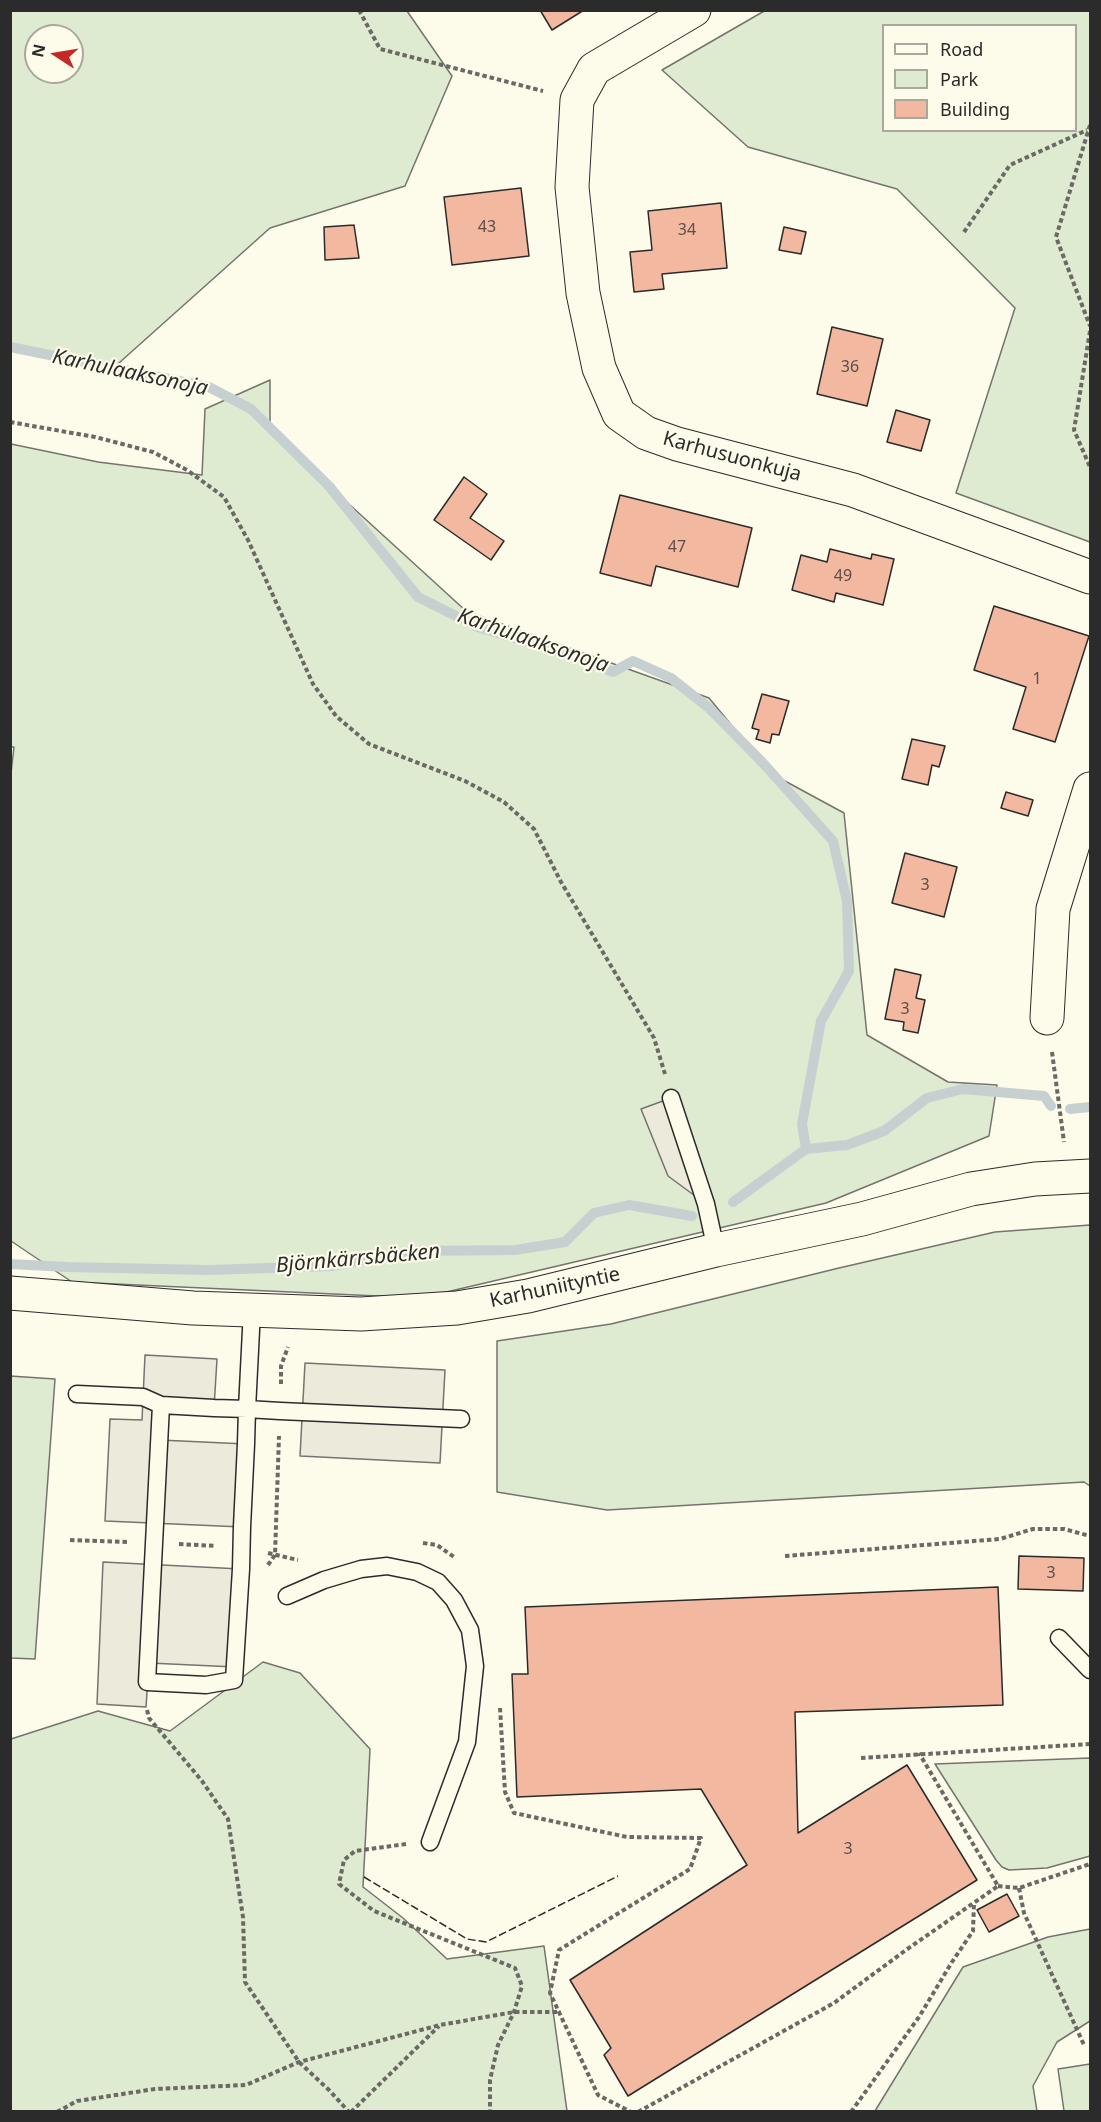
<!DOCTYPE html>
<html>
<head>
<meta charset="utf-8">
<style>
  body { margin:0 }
  #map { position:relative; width:1101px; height:2122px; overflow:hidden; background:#fdfbea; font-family:"Noto Sans",sans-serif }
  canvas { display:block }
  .frame { position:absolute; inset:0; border:12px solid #2b2b2b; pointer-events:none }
  .legend { position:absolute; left:882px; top:24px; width:195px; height:108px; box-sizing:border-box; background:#fdfbea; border:2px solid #a9a89e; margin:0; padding:8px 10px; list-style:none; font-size:18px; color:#2b2b2b }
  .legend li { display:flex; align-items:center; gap:12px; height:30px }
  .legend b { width:30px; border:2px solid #a9a89e }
  .north { position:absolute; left:24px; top:24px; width:60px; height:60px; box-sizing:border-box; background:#fdfbea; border:2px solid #a9a89e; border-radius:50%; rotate:282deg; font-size:16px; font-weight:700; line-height:24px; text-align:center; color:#2b2b2b }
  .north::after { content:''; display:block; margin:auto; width:21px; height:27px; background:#c62828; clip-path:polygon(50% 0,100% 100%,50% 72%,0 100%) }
</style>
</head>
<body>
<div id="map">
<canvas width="1101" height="2122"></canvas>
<div class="frame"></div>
<ul class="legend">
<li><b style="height:8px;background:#fdfbea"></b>Road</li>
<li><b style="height:16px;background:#deebd1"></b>Park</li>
<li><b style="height:16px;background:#f2b8a0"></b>Building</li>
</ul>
<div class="north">N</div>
</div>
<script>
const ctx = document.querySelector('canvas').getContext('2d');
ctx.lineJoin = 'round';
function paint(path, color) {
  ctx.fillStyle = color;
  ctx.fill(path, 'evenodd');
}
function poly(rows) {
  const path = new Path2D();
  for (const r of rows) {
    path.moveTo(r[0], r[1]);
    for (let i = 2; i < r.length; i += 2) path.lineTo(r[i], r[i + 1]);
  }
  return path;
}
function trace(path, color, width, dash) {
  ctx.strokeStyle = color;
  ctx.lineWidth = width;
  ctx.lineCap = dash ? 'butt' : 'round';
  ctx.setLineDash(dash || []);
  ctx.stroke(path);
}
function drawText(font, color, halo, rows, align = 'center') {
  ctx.font = font + ' "Noto Sans",sans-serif';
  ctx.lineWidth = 4.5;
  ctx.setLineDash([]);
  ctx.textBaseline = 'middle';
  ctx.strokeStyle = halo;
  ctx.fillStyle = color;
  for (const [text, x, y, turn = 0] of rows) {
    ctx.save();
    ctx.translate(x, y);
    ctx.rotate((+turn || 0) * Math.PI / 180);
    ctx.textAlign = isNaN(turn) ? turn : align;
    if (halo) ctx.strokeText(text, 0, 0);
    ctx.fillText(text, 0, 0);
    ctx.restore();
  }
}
const green = poly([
  [11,10,407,11,452,76,405,186,270,228,110,371,11,349,11,10],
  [36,36,72,36,72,72,36,72,36,36],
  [766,10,1090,11,1090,542,956,493,1015,308,897,189,748,147,662,70,766,10],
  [884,26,1076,26,1076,130,884,130,884,26],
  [270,380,270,432,466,611,709,698,772,774,844,813,867,1035,948,1082,997,1085,989,1136,826,1203,421,1298,72,1282,11,1241,10,782,14,747,10,747,11,444,98,462,202,475,205,409,270,380],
  [1090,1225,1090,1486,1084,1482,607,1510,497,1492,497,1341,611,1324,839,1268,995,1232,1090,1225],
  [10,1376,55,1379,35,1659,11,1658,10,1376],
  [263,1662,300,1673,370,1749,363,1887,403,1918,447,1959,544,1946,567,2111,11,2112,11,1739,98,1711,170,1731,263,1662],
  [1090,1758,1090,1856,1047,1868,1009,1870,1002,1867,996,1860,935,1764,1090,1758],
  [1090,1929,1090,2021,1057,2042,1033,2086,1037,2111,875,2111,963,1967,1048,1937,1090,1929],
  [1090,2064,1090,2111,1064,2111,1058,2069,1090,2064]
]);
paint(green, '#deebd1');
trace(green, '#74746e', 1.5);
const parking = poly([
  [671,1098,706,1204,668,1176,641,1109,671,1098],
  [145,1355,217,1359,214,1408,161,1405,160,1440,246,1444,242,1527,105,1521,110,1419,142,1420,145,1355],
  [305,1363,445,1370,440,1463,300,1456,305,1363],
  [103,1562,241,1569,235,1667,149,1663,146,1707,97,1704,103,1562]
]);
paint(parking, '#eceadb');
trace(parking, '#74746e', 1.5);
trace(poly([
  [10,347,209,387,251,409,329,486,418,597,478,627,576,657,613,672,633,661,671,678,709,708,763,763,833,841,847,901,849,971,821,1021,802,1124,806,1149],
  [1070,1109,1090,1107],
  [733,1202,806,1149,847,1145,884,1131,927,1098,963,1089,1044,1096,1051,1106],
  [10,1264,67,1267,208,1270,332,1266,415,1251,515,1250,565,1242,594,1213,629,1205,692,1216]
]), '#c7d0d0', 10);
const building = poly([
  [540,10,584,10,552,30,540,10],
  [521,188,529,256,452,265,444,197,521,188],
  [721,203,727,268,662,274,664,289,634,292,630,252,652,250,648,211,721,203],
  [354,225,359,258,325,260,324,227,354,225],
  [784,227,806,232,801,254,779,250,784,227],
  [832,327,883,339,867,406,817,394,832,327],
  [896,410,930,420,921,451,887,442,896,410],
  [464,477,487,494,470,518,504,541,491,560,434,520,464,477],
  [620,495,752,528,738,587,656,566,651,586,600,573,620,495],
  [830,549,871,559,872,554,894,559,883,605,836,593,834,602,792,590,801,555,827,562,830,549],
  [994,606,1089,636,1055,742,1013,729,1026,687,974,670,994,606],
  [762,694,789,701,779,735,772,734,770,743,756,739,759,730,752,728,762,694],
  [912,739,945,746,939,767,932,765,928,785,902,779,912,739],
  [1006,792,1033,800,1028,816,1001,808,1006,792],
  [905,853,957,867,944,917,892,903,905,853],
  [895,969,921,975,916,998,925,1000,918,1033,903,1030,904,1022,885,1019,895,969],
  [1019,1556,1084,1558,1083,1591,1018,1589,1019,1556],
  [998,1587,1003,1705,795,1712,798,1833,907,1765,977,1880,628,2096,604,2055,611,2048,570,1980,747,1865,701,1789,517,1797,512,1674,528,1674,525,1607,998,1587],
  [1007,1894,1019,1916,989,1932,977,1910,1007,1894]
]);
paint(building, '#f2b8a0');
trace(building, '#2b2b2b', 1.5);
const service = poly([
  [671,1098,706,1204,716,1250],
  [252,1310,247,1409,246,1444,242,1527,241,1569,234,1680,206,1685,147,1682,161,1405,214,1408,247,1409,280,1411,461,1419],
  [77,1394,143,1397,161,1405],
  [287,1596,324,1580,361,1569,387,1566,417,1572,438,1582,454,1600,470,1630,475,1666,467,1742,430,1842],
  [1059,1638,1090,1670]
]);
const minor = poly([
  [694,10,594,69,577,100,572,187,583,293,599,368,619,414,646,433,677,444,853,490,1090,577],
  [1047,1018,1053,909,1090,789],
  [10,1293,193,1308,361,1314,457,1308,528,1296,716,1250,862,1219,971,1189,1035,1179,1090,1176]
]);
trace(service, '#2b2b2b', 19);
trace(minor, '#2b2b2b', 35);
trace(poly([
  [359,10,380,49,543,91],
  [1090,125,1056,237,1090,326],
  [964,232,1010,165,1087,130],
  [1090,331,1074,430,1090,467],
  [10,422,95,437,153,452,187,470,224,497,248,540,313,684,336,716,369,744,465,781,504,802,534,829,561,882,654,1038,665,1074],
  [1052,1052,1064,1142],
  [281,1384,281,1366,288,1347],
  [70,1540,129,1542],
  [423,1543,437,1545,454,1557],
  [179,1544,216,1546],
  [268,1553,298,1560],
  [785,1556,1000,1539,1033,1529,1064,1529,1090,1536],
  [268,1565,275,1555,279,1436],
  [500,1708,505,1792,514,1813,627,1837,701,1838,690,1869,559,1950,550,1993,598,2095,631,2112],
  [147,1710,149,1718,202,1781,228,1819,243,1917,245,1982,299,2062,329,2090,349,2112],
  [861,1758,1090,1744],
  [406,1844,355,1851,344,1860,339,1884,374,1911,515,1968,522,1986,514,2012,498,2045,490,2080,490,2112],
  [998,1886,1019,1888,1090,1864],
  [1019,1888,1024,1913,1084,2045],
  [57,2112,77,2101,155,2089,246,2085,299,2062,440,2025,514,2012,559,2012],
  [351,2112,439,2026],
  [638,2112,834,2003,906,1950,998,1886,919,1753],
  [851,2112,919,2017,952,1962,973,1931,974,1903]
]), '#6a6964', 4, [4.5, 3]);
trace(service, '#fdfbea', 16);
trace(minor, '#fdfbea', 33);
trace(poly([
  [364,1877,467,1939,486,1942,618,1876]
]), '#2b2b2b', 1.5, [8, 3]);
drawText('16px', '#5d4e48', null, [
  ["43",487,227],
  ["34",687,230],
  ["36",850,367],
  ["47",677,547],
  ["49",843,576],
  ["1",1037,679],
  ["3",925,885],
  ["3",905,1009],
  ["3",1051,1573],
  ["3",848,1849]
]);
drawText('20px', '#2b2b2b', '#fdfbea', [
  ["Karhusuonkuja",732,457,15],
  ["Karhuniityntie",555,1288,-12]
]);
drawText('italic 21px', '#2b2b2b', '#fdfbea', [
  ["Karhulaaksonoja",130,373,12],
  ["Karhulaaksonoja",533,641,19],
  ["Björnkärrsbäcken",358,1259,-5]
]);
</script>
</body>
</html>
